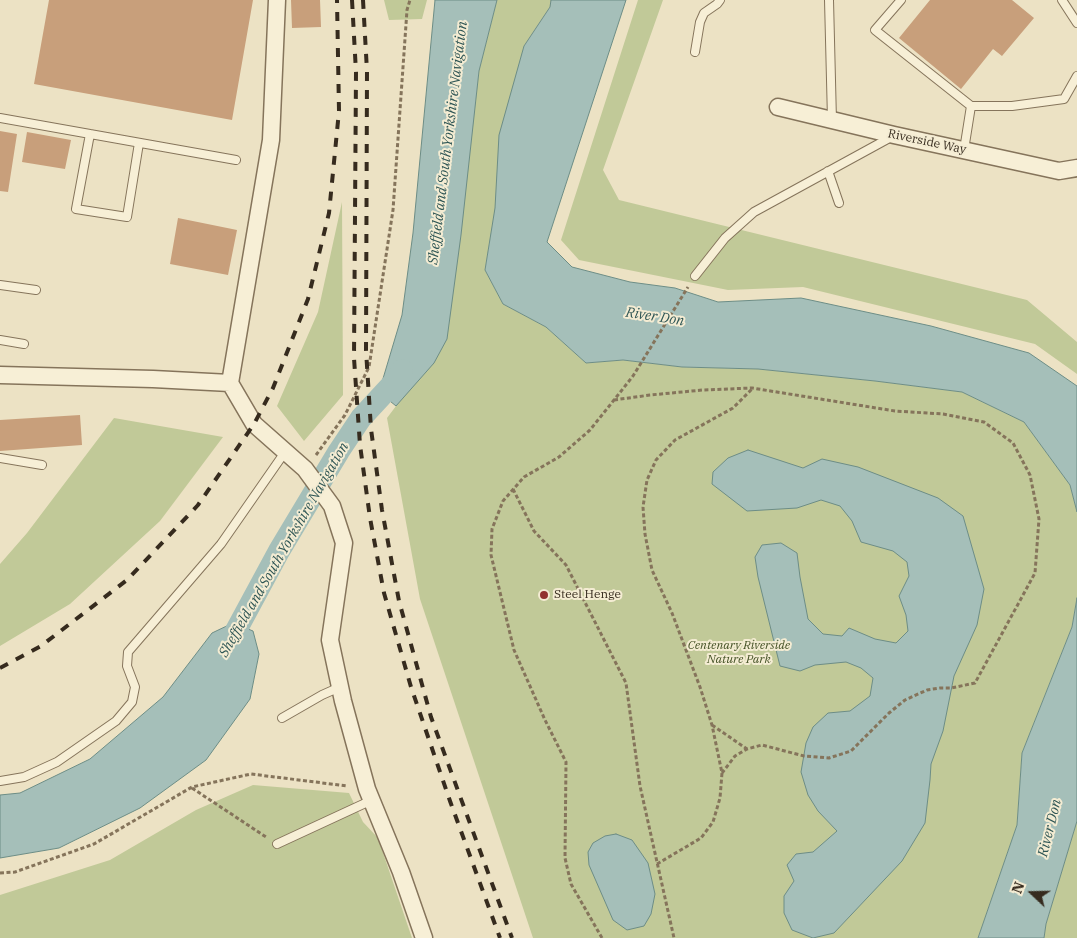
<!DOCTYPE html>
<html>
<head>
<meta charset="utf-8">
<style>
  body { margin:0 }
  #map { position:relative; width:1077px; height:938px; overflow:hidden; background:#ece2c4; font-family:"IBM Plex Serif",serif }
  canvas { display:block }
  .north { position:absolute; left:1007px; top:868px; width:50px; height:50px; -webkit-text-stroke:4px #f4ecd3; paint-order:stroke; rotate:291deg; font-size:14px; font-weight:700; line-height:20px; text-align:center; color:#362b1e }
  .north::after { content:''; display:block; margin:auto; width:18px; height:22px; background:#362b1e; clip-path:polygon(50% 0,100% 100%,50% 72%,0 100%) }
</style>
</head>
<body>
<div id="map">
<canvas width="1077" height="938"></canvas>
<div class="north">N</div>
</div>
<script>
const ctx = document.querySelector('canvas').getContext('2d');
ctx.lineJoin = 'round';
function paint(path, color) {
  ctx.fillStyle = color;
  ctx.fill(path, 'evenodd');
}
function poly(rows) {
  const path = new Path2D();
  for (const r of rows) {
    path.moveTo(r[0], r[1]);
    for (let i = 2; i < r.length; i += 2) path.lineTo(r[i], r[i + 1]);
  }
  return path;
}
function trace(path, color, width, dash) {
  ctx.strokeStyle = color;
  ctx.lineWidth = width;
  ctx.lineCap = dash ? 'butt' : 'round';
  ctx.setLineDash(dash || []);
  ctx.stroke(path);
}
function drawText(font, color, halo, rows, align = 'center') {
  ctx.font = font + ' "IBM Plex Serif",serif';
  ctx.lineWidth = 4;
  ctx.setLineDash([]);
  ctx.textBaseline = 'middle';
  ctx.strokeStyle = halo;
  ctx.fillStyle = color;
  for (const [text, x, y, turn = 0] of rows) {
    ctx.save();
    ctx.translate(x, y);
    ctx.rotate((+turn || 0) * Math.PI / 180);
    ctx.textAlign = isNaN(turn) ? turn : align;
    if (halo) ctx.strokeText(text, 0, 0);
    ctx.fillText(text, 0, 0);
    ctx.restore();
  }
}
paint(poly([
  [384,0,427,0,422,19,389,20],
  [497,0,551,0,550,7,524,46,485,270,503,304,546,327,586,363,623,360,682,367,758,369,875,381,962,392,1024,422,1070,485,1077,512,1077,598,1072,627,1022,753,1017,825,978,938,533,938,420,599,387,418,396,406,473,118,479,71],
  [638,0,663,0,603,170,619,200,1027,300,1077,342,1077,374,1035,344,803,287,728,290,579,260,561,240],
  [342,202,343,395,304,441,277,406,318,312],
  [114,418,223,437,160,521,70,604,0,646,0,564,27,533],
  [253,785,349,793,363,822,378,838,412,938,0,938,0,895,110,860,196,810],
  [1077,820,1077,938,1044,938,1046,924]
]), '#c1c998');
const water = poly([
  [435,0,497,0,479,71,461,235,447,339,434,363,396,406,379,392,402,315,413,233,435,0],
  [551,0,626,0,547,242,572,267,630,282,675,288,718,302,801,298,931,326,1029,353,1077,386,1077,512,1070,485,1024,422,962,392,875,381,758,369,682,367,623,360,586,363,546,327,503,304,485,270,495,208,499,135,524,46,550,7,551,0],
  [748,450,803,468,822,459,858,467,938,498,963,516,984,589,977,625,954,676,943,731,931,764,930,780,925,823,902,861,834,933,813,938,792,930,784,913,784,896,794,881,787,865,796,854,813,852,837,831,818,811,808,795,801,772,806,743,813,727,828,713,850,711,870,696,873,678,861,668,846,662,815,665,800,671,780,666,758,577,755,557,762,545,781,543,797,553,800,577,808,619,823,634,842,636,849,628,875,639,896,643,908,631,906,615,899,596,909,576,907,562,893,551,861,542,852,521,840,506,821,500,797,508,747,511,712,484,713,472,728,458,748,450],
  [1077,598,1077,821,1046,924,1044,938,978,938,1017,825,1022,753,1072,627,1077,598],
  [233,623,253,631,259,654,250,699,206,760,140,808,59,848,0,858,0,795,20,793,90,759,163,697,212,633,233,623],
  [616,834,632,840,648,863,655,894,651,914,644,926,627,930,613,920,589,865,588,852,593,843,605,836,616,834]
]);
paint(water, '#a5bfb9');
trace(water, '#6d8d86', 1);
trace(poly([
  [225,651,279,551,339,451,361,418,398,378,402,370]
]), '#a5bfb9', 22);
paint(poly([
  [49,0,253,0,232,120,34,84],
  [291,0,320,0,321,27,292,28],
  [930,0,1012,0,1034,18,1002,56,993,49,961,89,899,38],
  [0,131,17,134,8,192,0,191],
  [27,132,71,140,65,169,22,162],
  [178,218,237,230,228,275,170,264],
  [80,415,82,445,0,451,0,420]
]), '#c89f7b');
const service = poly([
  [829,0,832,120],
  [901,0,875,30,971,106,964,150],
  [1062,0,1077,23],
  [695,52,700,22,704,13,717,4,720,0],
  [971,106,1012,106,1064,99,1077,76],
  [0,118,236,160],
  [90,134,76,209,127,217,139,143],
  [828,171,839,203],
  [695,276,725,238,754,212,893,136],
  [0,285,36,290],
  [0,340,24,344],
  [0,458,42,465],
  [282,718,322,695,340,687],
  [0,781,24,777,57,762,116,721,132,702,135,687,127,666,128,652,221,544,285,452],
  [277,844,372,800]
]);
const minor = poly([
  [277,0,271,140,230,383,254,424,305,469,332,506,344,543,330,640,343,701,367,789,401,872,424,938],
  [778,107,894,135,1059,171,1077,168],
  [0,375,153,379,230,383]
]);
trace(service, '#85745b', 10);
trace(minor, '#85745b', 19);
trace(poly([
  [614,400,650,395,703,390,752,388,895,411,943,414,984,422,1013,443,1030,475,1039,519,1035,573,975,683,951,688,940,688,927,690,905,700,889,713,851,751,829,758,804,756,762,745,747,749,735,756,722,773],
  [316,455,345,415,369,367,393,210,407,10,410,0],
  [513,489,534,531,566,565,626,683,640,786,674,938],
  [712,725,747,749],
  [192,788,266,837],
  [657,864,701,838,713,822,720,798,722,773,712,725,700,687,672,613,652,570,645,534,643,507,647,480,656,460,675,440,733,408,752,389],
  [0,873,15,872,94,844,192,787,251,774,347,786],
  [602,938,571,884,565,858,566,762,545,720,514,650,491,555,492,529,503,501,524,477,559,457,590,430,614,400,633,376,688,287]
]), '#85745b', 3, [4, 2.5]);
trace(service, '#f7efd6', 8);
trace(minor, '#f7efd6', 16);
trace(poly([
  [352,0,356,72,354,358,360,445,370,518,384,593,411,687,450,801,500,938],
  [363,0,367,71,366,350,371,429,382,510,399,601,431,717,512,938],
  [0,668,41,646,127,580,198,505,254,424,273,388,308,299,329,213,339,111,337,0]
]), '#362b1e', 4, [9, 9]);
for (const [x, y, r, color] of [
  [544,595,5,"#92322e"]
]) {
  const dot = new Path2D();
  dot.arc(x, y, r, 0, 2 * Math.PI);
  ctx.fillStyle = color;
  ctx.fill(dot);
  trace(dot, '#f4ecd3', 2);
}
drawText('12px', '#362b1e', '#f4ecd3', [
  ["Riverside Way",927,142,12]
]);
drawText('12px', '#362b1e', '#f4ecd3', [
  ["Steel Henge",554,595]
], 'left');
drawText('italic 12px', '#455226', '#f4ecd3', [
  ["Centenary Riverside",739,646],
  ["Nature Park",739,660]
]);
drawText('italic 14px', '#2e5554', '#f4ecd3', [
  ["Sheffield and South Yorkshire Navigation",448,143,-83],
  ["River Don",655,317,9],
  ["Sheffield and South Yorkshire Navigation",284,550,-60],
  ["River Don",1050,828,-76]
]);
</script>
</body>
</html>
